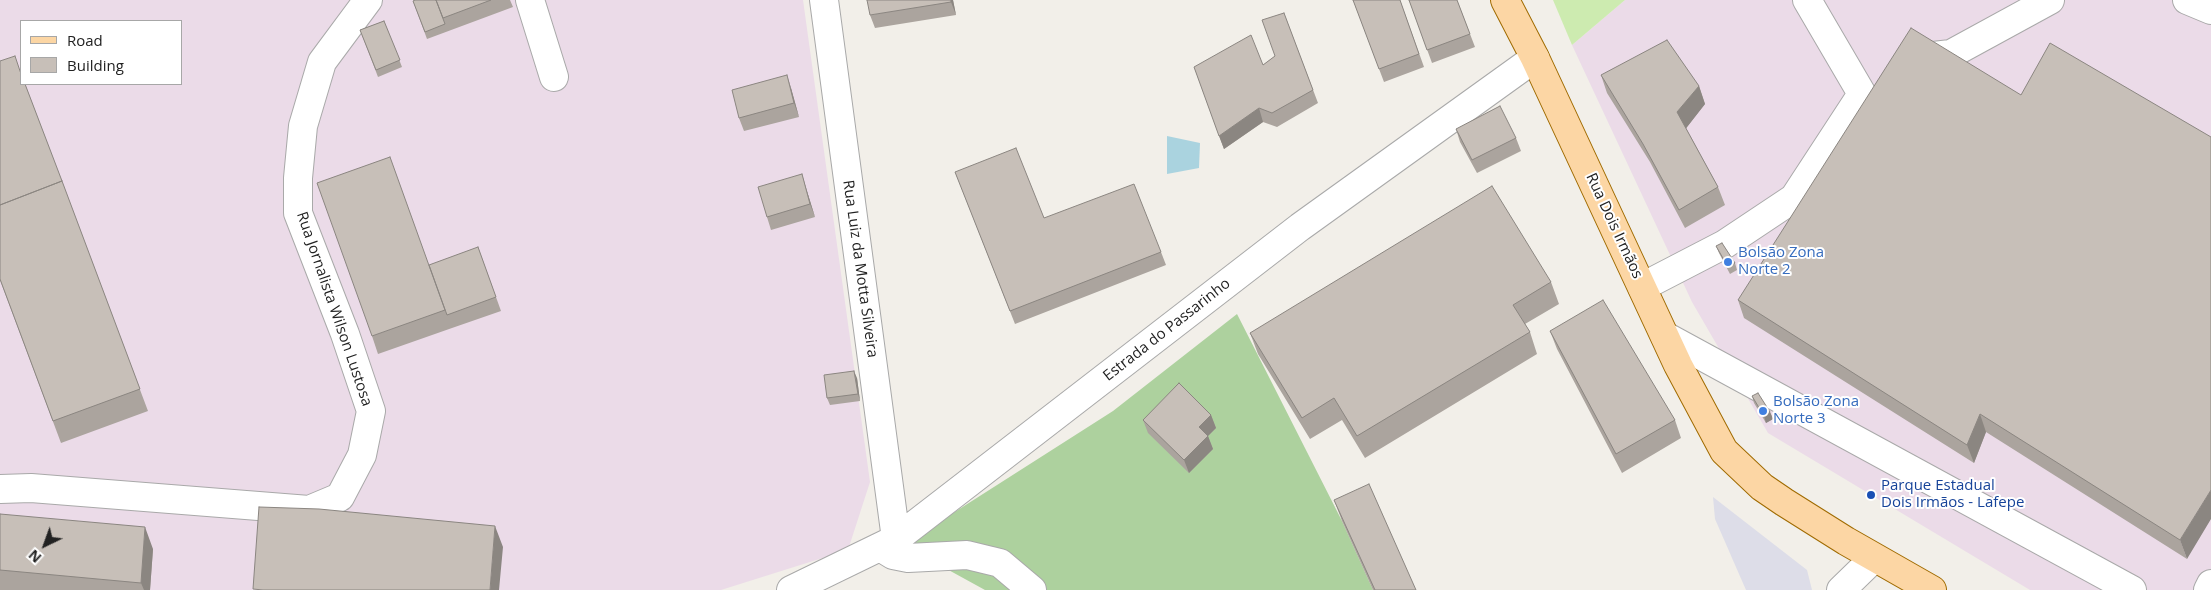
<!DOCTYPE html>
<html>
<head>
<meta charset="utf-8">
<style>
  body { margin:0 }
  #map { position:relative; width:2211px; height:590px; overflow:hidden; background:#f2efe9; font-family:"Open Sans",sans-serif }
  canvas { display:block }
  .legend { position:absolute; left:20px; top:20px; width:162px; height:65px; box-sizing:border-box; background:#fff; border:1px solid #a7a7a7; margin:0; padding:6px 9px; list-style:none; font-size:15px; color:#222 }
  .legend li { display:flex; align-items:center; gap:10px; height:25px }
  .legend b { width:25px; border:1px solid #a7a7a7 }
  .north { position:absolute; left:20px; top:520px; width:50px; height:50px; -webkit-text-stroke:4px #fff; paint-order:stroke; rotate:222deg; font-size:14px; font-weight:700; line-height:20px; text-align:center; color:#222 }
  .north::after { content:''; display:block; margin:auto; width:18px; height:22px; background:#222; clip-path:polygon(50% 0,100% 100%,50% 72%,0 100%) }
</style>
</head>
<body>
<div id="map">
<canvas width="2211" height="590"></canvas>
<ul class="legend">
<li><b style="height:6px;background:#fcd6a4"></b>Road</li>
<li><b style="height:14px;background:#c7bfb8"></b>Building</li>
</ul>
<div class="north">N</div>
</div>
<script>
const ctx = document.querySelector('canvas').getContext('2d');
ctx.lineJoin = 'round';
function paint(path, color) {
  ctx.fillStyle = color;
  ctx.fill(path, 'evenodd');
}
function poly(rows) {
  const path = new Path2D();
  for (const r of rows) {
    path.moveTo(r[0], r[1]);
    for (let i = 2; i < r.length; i += 2) path.lineTo(r[i], r[i + 1]);
  }
  return path;
}
function trace(path, color, width, dash) {
  ctx.strokeStyle = color;
  ctx.lineWidth = width;
  ctx.lineCap = dash ? 'butt' : 'round';
  ctx.setLineDash(dash || []);
  ctx.stroke(path);
}
function drawText(font, color, halo, rows, align = 'center') {
  ctx.font = font + ' "Open Sans",sans-serif';
  ctx.lineWidth = 4;
  ctx.setLineDash([]);
  ctx.textBaseline = 'middle';
  ctx.strokeStyle = halo;
  ctx.fillStyle = color;
  for (const [text, x, y, turn = 0] of rows) {
    ctx.save();
    ctx.translate(x, y);
    ctx.rotate((+turn || 0) * Math.PI / 180);
    ctx.textAlign = isNaN(turn) ? turn : align;
    if (halo) ctx.strokeText(text, 0, 0);
    ctx.fillText(text, 0, 0);
    ctx.restore();
  }
}
paint(poly([
  [0,0,803,0,870,482,848,550,721,590,0,590],
  [21,21,181,21,181,84,21,84],
  [1625,0,2211,0,2211,590,2030,590,1768,433,1692,302,1572,45]
]), '#ebdbe8');
paint(poly([
  [1553,0,1625,0,1572,45]
]), '#cdebb0');
paint(poly([
  [1237,314,1342,521,1373,590,985,590,903,545,1113,411]
]), '#add19e');
paint(poly([
  [1713,497,1807,570,1812,590,1746,590,1715,519]
]), '#dddde8');
paint(poly([
  [1167,136,1200,143,1199,168,1167,174]
]), '#aad3df');
const minor = poly([
  [530,0,554,77],
  [824,0,896,539],
  [2187,0,2211,10],
  [1916,58,1951,54,2050,0],
  [1642,287,1725,244,1794,198,1862,94,1807,0],
  [1665,336,2132,590],
  [0,489,31,488,309,510,340,497,362,455,371,411,345,334,298,213,298,178,303,126,322,62,368,0],
  [880,547,893,555,908,558,967,555,1000,563,1032,590],
  [791,590,896,539,1300,227,1535,58],
  [1841,590,1874,558],
  [2208,590,2211,584]
]);
const major = poly([
  [1505,0,1535,58,1678,365,1724,451,1762,487,1784,502,1846,541,1932,590]
]);
trace(minor, '#a9a9a9', 30);
trace(major, '#a06b00', 30);
trace(minor, '#fff', 28);
trace(major, '#fcd6a4', 28);
paint(poly([
  [415,0,510,0,513,7,427,39,413,1],
  [953,0,956,15,875,28,870,15],
  [1353,0,1400,0,1424,67,1384,82],
  [1409,0,1457,0,1475,47,1432,63],
  [1284,13,1318,103,1277,127,1263,122,1224,149,1194,67,1263,65,1275,56],
  [384,21,402,67,378,77,360,30],
  [1601,75,1699,86,1705,104,1686,128,1718,187,1725,205,1685,228,1650,162,1607,93],
  [25,84,148,411,61,443,0,280],
  [791,88,799,117,744,131,739,118],
  [2021,95,2187,559,1986,432,1974,463,1744,318,1738,300],
  [1456,129,1516,138,1521,151,1477,173,1460,142],
  [955,172,1044,218,1161,252,1166,265,1015,324],
  [802,174,806,188,815,217,771,230,767,217],
  [1716,246,1735,263,1737,270,1730,274,1719,253],
  [478,247,501,311,452,328,450,325,452,328,378,354,372,336,445,309],
  [1551,282,1559,304,1525,324,1530,332,1537,354,1365,458,1342,420,1310,439,1258,354,1250,333],
  [1550,331,1675,420,1681,438,1622,473,1557,349],
  [857,378,860,401,830,405,827,398],
  [1752,396,1770,412,1773,419,1766,423,1754,403],
  [1211,415,1216,428,1208,436,1213,449,1189,473,1148,433,1143,420],
  [1334,500,1416,590,1373,590,1342,521],
  [0,514,153,549,150,590,0,590]
]), '#aba49e');
paint(poly([
  [951,0,953,0,956,15,951,2],
  [787,75,791,88,799,117,794,103],
  [1699,86,1705,104,1684,131,1677,112],
  [1259,108,1263,122,1224,149,1219,136],
  [802,174,806,188,815,217,810,204],
  [854,371,857,378,860,401,858,394],
  [1770,412,1773,419,1766,423,1764,416],
  [1980,414,1986,432,1974,463,1967,445],
  [1211,415,1216,428,1208,436,1213,449,1189,473,1184,460,1199,427],
  [2211,490,2211,519,2187,559,2180,540],
  [495,526,503,547,499,590,490,590],
  [145,527,153,549,150,590,144,590,141,583]
]), '#8b8681');
const building = poly([
  [415,0,436,0,445,24,425,32,413,1,415,0],
  [436,0,491,0,443,18,436,0],
  [867,0,951,0,951,2,870,15,867,0],
  [1353,0,1400,0,1419,54,1379,69,1353,0],
  [1409,0,1457,0,1470,34,1427,50,1409,0],
  [1284,13,1313,90,1272,113,1259,108,1219,136,1194,67,1251,35,1263,65,1275,56,1262,20,1284,13],
  [384,21,400,60,376,70,360,30,384,21],
  [1911,28,2021,95,2050,43,2211,137,2211,490,2180,540,1980,414,1967,445,1738,300,1911,28],
  [1667,40,1699,86,1677,112,1718,187,1679,210,1643,144,1601,75,1667,40],
  [15,56,21,74,21,84,25,84,62,181,0,205,0,61,15,56],
  [787,75,794,103,739,118,732,90,787,75],
  [1500,106,1516,138,1472,160,1456,129,1500,106],
  [1016,148,1044,218,1134,184,1161,252,1010,311,955,172,1016,148],
  [390,157,445,310,372,336,317,183,390,157],
  [802,174,810,204,767,217,758,187,802,174],
  [62,181,140,389,53,421,0,279,0,205,62,181],
  [1492,186,1551,282,1513,305,1530,332,1357,436,1334,398,1302,418,1250,333,1492,186],
  [1722,243,1735,263,1728,267,1716,246,1722,243],
  [478,247,496,297,447,315,429,265,478,247],
  [1603,300,1675,420,1616,454,1550,331,1603,300],
  [854,371,858,394,827,398,824,375,854,371],
  [1179,383,1211,415,1199,427,1208,436,1184,460,1143,420,1179,383],
  [1758,393,1770,412,1764,416,1752,396,1758,393],
  [1369,484,1416,590,1375,590,1334,500,1369,484],
  [259,507,319,509,495,526,490,590,263,590,253,589,259,507],
  [0,514,145,527,141,583,0,570,0,514]
]);
paint(building, '#c7bfb8');
trace(building, '#8b8681', 1);
for (const [x, y, r, color] of [
  [1728,262,5,"#3f7fe0"],
  [1763,411,5,"#3f7fe0"],
  [1871,495,5,"#1a4fb4"]
]) {
  const dot = new Path2D();
  dot.arc(x, y, r, 0, 2 * Math.PI);
  ctx.fillStyle = color;
  ctx.fill(dot);
  trace(dot, '#fff', 2);
}
drawText('15px', '#222', '#fff', [
  ["Rua Dois Irmãos",1614,226,65],
  ["Rua Luiz da Motta Silveira",860,269,82],
  ["Rua Jornalista Wilson Lustosa",334,309,71],
  ["Estrada do Passarinho",1167,330,-38]
]);
drawText('15px', '#366cbe', '#fff', [
  ["Bolsão Zona",1738,253],
  ["Norte 2",1738,270],
  ["Bolsão Zona",1773,402],
  ["Norte 3",1773,419]
], 'left');
drawText('15px', '#164399', '#fff', [
  ["Parque Estadual",1881,486],
  ["Dois Irmãos - Lafepe",1881,503]
], 'left');
</script>
</body>
</html>
